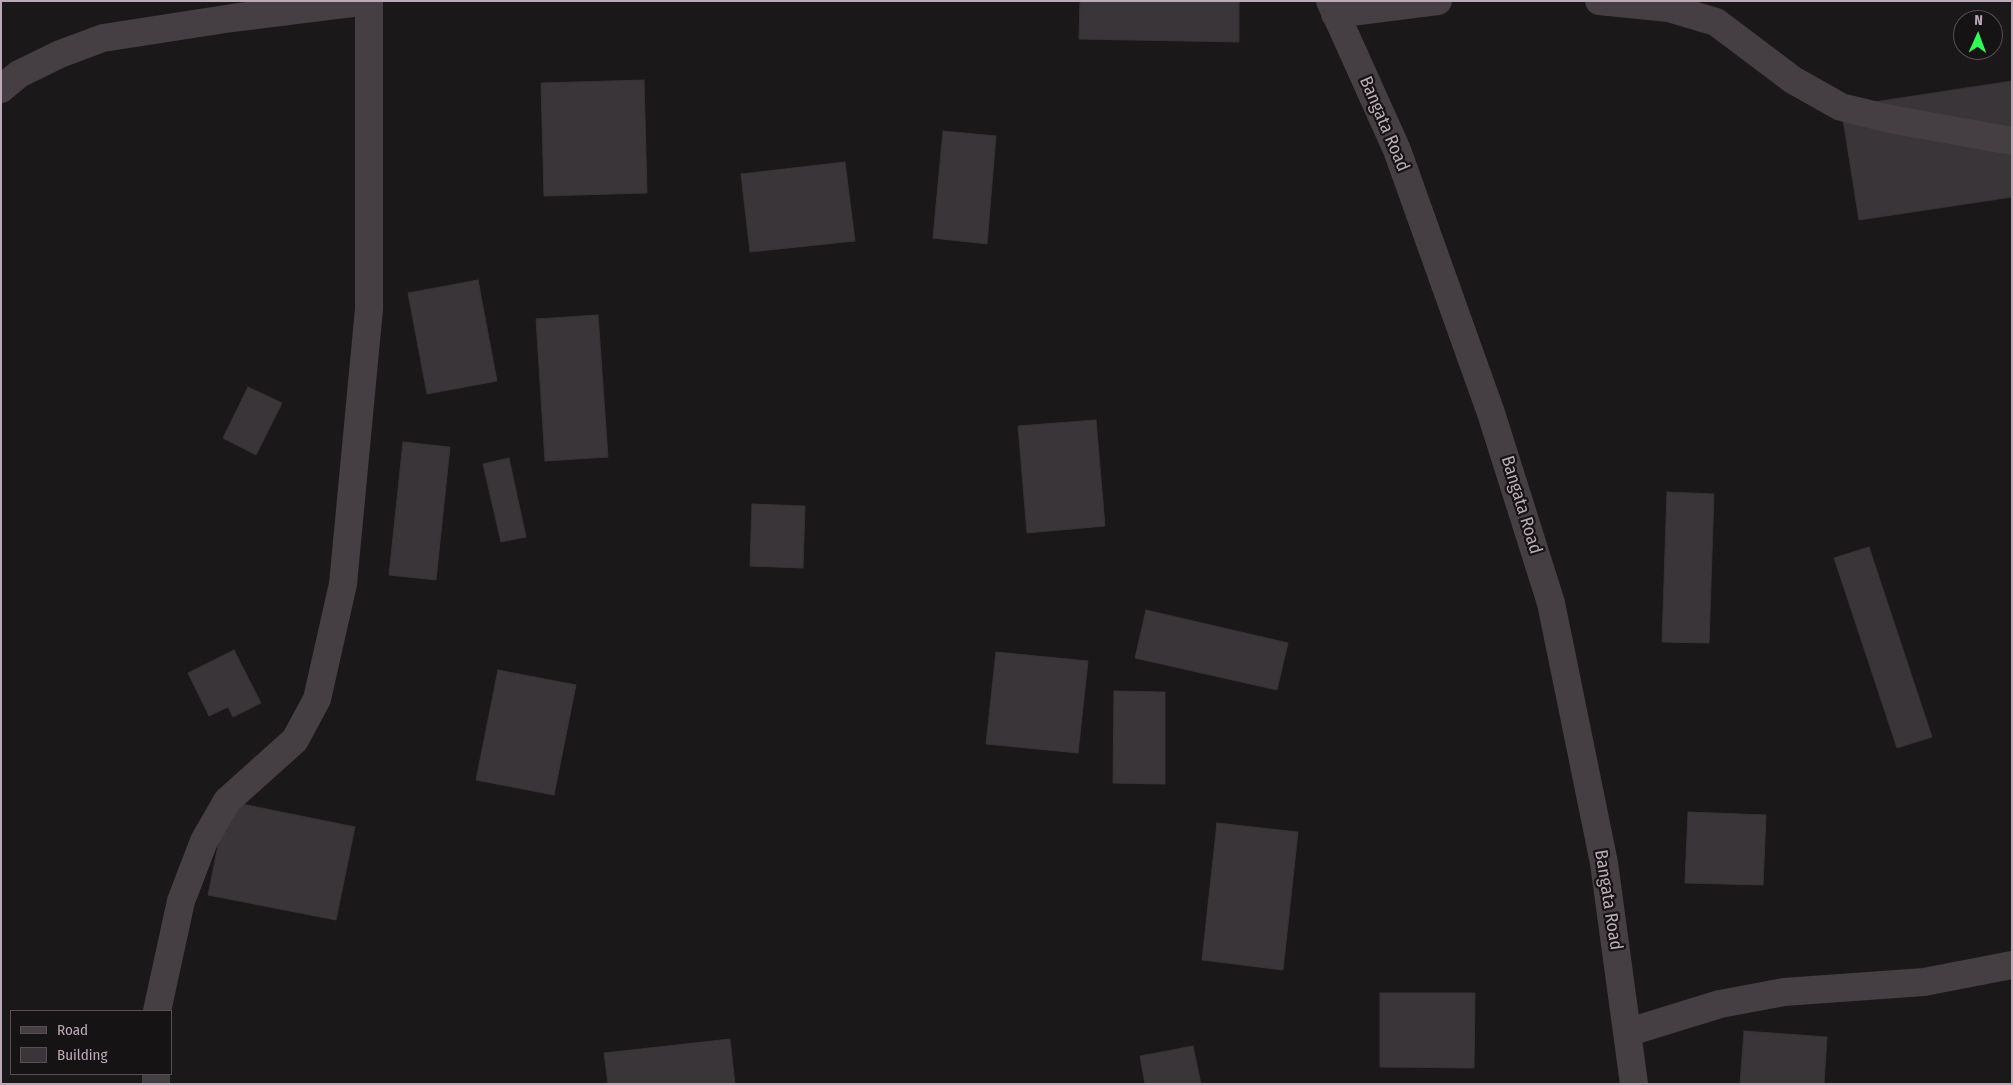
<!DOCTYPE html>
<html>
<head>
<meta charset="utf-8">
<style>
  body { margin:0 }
  #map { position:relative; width:2013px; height:1085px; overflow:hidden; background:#1b1819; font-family:"Fira Sans Condensed",sans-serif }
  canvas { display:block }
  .frame { position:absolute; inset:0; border:2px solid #bbaab7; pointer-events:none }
  .legend { position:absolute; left:10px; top:1010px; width:162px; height:65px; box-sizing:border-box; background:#161314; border:1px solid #584f55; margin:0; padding:6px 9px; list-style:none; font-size:15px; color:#bbaab7 }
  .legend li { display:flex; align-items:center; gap:10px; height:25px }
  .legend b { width:25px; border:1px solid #584f55 }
  .north { position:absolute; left:1953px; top:10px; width:50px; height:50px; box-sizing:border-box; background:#161314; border:1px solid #584f55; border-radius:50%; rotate:2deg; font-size:14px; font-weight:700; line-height:20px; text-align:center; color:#bbaab7 }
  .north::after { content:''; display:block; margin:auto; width:18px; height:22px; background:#2dfe57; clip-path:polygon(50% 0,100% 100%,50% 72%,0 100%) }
</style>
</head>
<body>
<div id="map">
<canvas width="2013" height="1085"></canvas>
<div class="frame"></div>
<ul class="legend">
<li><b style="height:6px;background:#453e42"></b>Road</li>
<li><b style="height:14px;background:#3a3538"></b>Building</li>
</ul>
<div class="north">N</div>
</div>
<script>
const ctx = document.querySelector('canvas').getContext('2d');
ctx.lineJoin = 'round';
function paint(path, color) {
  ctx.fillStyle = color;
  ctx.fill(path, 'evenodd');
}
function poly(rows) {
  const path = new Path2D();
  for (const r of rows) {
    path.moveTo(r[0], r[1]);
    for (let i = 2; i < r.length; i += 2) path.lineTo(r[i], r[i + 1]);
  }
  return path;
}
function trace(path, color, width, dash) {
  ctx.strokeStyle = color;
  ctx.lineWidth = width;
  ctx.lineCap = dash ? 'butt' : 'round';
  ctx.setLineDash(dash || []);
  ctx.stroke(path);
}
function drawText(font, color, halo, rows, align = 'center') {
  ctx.font = font + ' "Fira Sans Condensed",sans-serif';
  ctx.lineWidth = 4.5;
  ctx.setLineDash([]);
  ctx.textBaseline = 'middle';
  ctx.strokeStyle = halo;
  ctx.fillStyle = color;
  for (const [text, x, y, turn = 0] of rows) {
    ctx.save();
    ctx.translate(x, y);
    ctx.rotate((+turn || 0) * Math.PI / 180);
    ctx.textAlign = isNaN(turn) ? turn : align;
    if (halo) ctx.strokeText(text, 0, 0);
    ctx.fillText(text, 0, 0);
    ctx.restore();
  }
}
const building = poly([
  [1080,1,1239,1,1239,42,1079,39,1080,1],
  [644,80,647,193,544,196,541,83,644,80],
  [2012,81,2012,197,1859,220,1841,107,2012,81],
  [943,131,996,136,987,244,933,238,943,131],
  [845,162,855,241,750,252,741,174,845,162],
  [478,280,497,381,427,394,408,293,478,280],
  [598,315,608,457,545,461,536,319,598,315],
  [248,387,282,403,256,455,223,438,248,387],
  [1096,420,1105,526,1027,533,1018,426,1096,420],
  [403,442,450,447,436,580,389,575,403,442],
  [509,458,526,537,501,542,483,464,509,458],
  [1667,492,1714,494,1709,643,1662,642,1667,492],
  [752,504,805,506,803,568,750,566,752,504],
  [1869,547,1932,737,1897,748,1834,558,1869,547],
  [1146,610,1288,643,1277,690,1135,658,1146,610],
  [234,650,261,703,233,717,228,707,209,716,188,673,234,650],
  [996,652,1088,661,1078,753,986,744,996,652],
  [498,670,576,685,554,795,476,780,498,670],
  [1114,691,1165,692,1165,784,1113,783,1114,691],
  [227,801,355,827,336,920,208,895,227,801],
  [1688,812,1766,815,1763,885,1685,883,1688,812],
  [1217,823,1298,832,1283,970,1202,960,1217,823],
  [1380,993,1475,993,1474,1068,1380,1067,1380,993],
  [1744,1031,1827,1037,1824,1084,1740,1084,1744,1031],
  [730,1039,735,1084,608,1084,604,1053,730,1039],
  [1193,1046,1201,1084,1145,1084,1140,1056,1193,1046]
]);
paint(building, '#3a3538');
trace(building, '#373234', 1);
trace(poly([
  [1330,1,1397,150,1491,413,1551,603,1604,863,1634,1084],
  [1599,1,1669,8,1716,22,1793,80,1841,107,1890,119,2012,141],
  [1335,14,1438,1],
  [1,89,19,74,60,54,103,38,232,18,368,1],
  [157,1011,181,901,204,841,227,801,295,740,317,699,343,584,369,309,369,1],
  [1629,1032,1720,1004,1784,992,1924,982,2012,965],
  [156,1084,156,1074]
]), '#453e42', 28);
drawText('18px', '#bbaab7', '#161314', [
  ["Bangata Road",1384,124,67],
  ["Bangata Road",1521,505,73],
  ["Bangata Road",1608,900,81]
]);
</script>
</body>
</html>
